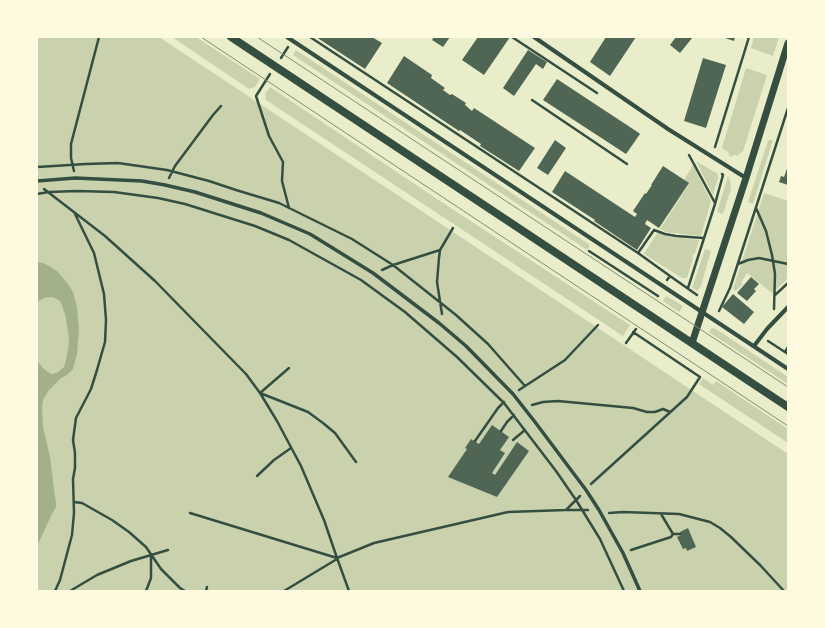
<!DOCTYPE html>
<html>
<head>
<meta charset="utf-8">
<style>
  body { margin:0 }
  #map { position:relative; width:825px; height:628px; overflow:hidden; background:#e9edc9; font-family:"Source Sans 3",sans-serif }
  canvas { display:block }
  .frame { position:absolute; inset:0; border:38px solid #fefae0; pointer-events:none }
</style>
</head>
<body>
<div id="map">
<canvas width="825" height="628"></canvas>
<div class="frame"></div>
</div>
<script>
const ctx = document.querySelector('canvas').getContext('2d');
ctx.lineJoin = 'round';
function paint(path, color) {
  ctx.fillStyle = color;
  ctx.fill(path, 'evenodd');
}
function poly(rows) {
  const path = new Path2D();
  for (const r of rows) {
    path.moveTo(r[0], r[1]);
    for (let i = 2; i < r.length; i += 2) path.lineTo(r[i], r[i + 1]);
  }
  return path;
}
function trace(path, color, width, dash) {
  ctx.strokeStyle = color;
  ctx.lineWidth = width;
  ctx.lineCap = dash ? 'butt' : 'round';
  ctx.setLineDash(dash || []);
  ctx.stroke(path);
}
paint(poly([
  [37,37,159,37,788,454,788,591,37,591],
  [172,37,196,37,260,79,255,87,249,89],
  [754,37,779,37,773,56,751,48],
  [296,50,590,245,587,250,293,55],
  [746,68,767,75,743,151,737,156,735,155,730,157,728,152,722,148],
  [270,87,446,205,630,325,623,336,266,100,265,94],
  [770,140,773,140,753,204,748,202,768,141],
  [696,161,718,174,718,178,713,195],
  [693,165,711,201,701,236,672,233,666,232,660,229,689,184,684,180],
  [728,176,730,181,731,189,723,214,717,212],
  [764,193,788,201,788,279,772,293,747,273,741,283,743,284,736,291,733,289],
  [658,232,671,237,699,240,695,253,692,256,693,259,687,278,682,278,644,254],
  [705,249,711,251,701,286,697,291,692,288],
  [666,296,683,306,679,312,663,301],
  [713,328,716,329,788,377,788,384,709,332,711,329],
  [703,378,713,385,716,381,788,429,788,443,699,384]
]), '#cad2ad');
paint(poly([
  [37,262,43,263,51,267,58,272,68,284,73,292,77,307,79,330,77,354,73,369,67,375,61,378,49,390,43,400,42,408,43,427,50,457,55,497,56,503,56,507,51,516,37,546,37,361,44,369,51,374,57,373,64,367,66,360,68,350,69,340,66,318,62,305,60,301,55,298,51,297,44,298,37,302]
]), '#a3b18a');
paint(poly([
  [316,37,372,37,382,43,365,69],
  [434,37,450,37,443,47,432,40],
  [478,37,510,37,484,75,462,60],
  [606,37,636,37,610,76,590,62],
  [676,37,693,37,680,53,670,45],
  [722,37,735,37,734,41],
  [528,50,547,62,543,69,536,64,514,96,503,88],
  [404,56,432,75,431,78,445,88,443,90,450,95,452,94,466,103,465,105,472,111,474,108,535,148,519,171,480,146,481,144,460,130,459,131,387,83],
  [703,58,726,65,706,128,684,121],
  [557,79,639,133,640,134,626,154,543,100],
  [555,140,566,148,548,175,537,168],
  [663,166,689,183,659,228,647,220,645,224,651,228,637,250,594,221,595,220,552,192,565,171,635,217,637,214,633,211,645,193,646,194,652,185,651,185],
  [788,166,788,185,779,182,781,176,784,177],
  [751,277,759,284,754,289,756,291,747,301,737,293],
  [733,294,754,312,744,324,722,307],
  [492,425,509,437,500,450,505,453,492,473,495,475,517,442,529,451,497,497,448,477,467,449,465,448,471,439,479,444],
  [688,528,696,547,687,551,686,548,683,549,677,537,681,535,680,532]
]), '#4f6655');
trace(poly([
  [310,37,638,253],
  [512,37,597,93],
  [281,58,288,47],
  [270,74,256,96,269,136,283,162,282,181,289,208],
  [532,100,627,164],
  [715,147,749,37],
  [689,155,715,203],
  [37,167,86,164,118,163,167,170,209,181,236,190,279,203,352,239,393,265,456,315,488,344,525,386],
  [74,171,71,158,71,144,99,37],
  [169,178,175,166,213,115,221,106],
  [44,189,105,236,155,281,246,374,260,393,277,421,301,466,324,520,337,558,374,543,508,512,566,510,580,496],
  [37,194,49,192,77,191,114,192,158,198,185,204,255,226,289,240,361,280,405,312,457,357,504,403,556,471,576,500,600,539,624,591],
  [756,208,766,231,772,255,775,274,774,309],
  [589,251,658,296],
  [738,264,748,260,759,258,788,264],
  [382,270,393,265,440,250],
  [670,276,638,253,654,230,665,234,676,236,703,238],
  [667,280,670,276,697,295],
  [688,288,715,204,723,175,722,174],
  [775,295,788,283],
  [719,311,730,288,788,108],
  [442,314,437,282,439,258,440,250,453,228],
  [768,341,788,354],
  [626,343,636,329],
  [785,352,788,347],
  [289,368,260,393,308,412,323,423,335,433,356,462],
  [519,390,565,360,598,325],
  [532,405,543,402,558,401,633,408,647,412,655,412,663,409,670,412],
  [501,431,507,422,514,415],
  [513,440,525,430],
  [475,441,498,408,504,402],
  [257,476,274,460,291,448],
  [591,484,687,397,700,377,633,332],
  [74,502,82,503,112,520,129,532,146,547,161,569,180,588,185,591],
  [566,510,588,510],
  [190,513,337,558],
  [609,513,623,512,679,514,710,522,720,528,731,537,760,565,784,591],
  [661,514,673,534],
  [631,550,671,537,673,534,680,534],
  [337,558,349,591],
  [55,591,60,580,72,535,74,513,73,479,75,468,75,453,73,440,76,418,91,389,97,370,105,342,106,320,104,294,94,253,75,214],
  [70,591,97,575,131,561,168,550],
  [146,591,151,578,151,556],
  [206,591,207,587],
  [284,591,337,559]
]), '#344e41', 2.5);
trace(poly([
  [37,181,75,178,142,181,165,185,195,192,261,213,310,234,373,273,439,323,466,346,513,394,535,422,586,490,599,510,623,553,640,591]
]), '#344e41', 3.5);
trace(poly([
  [287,37,788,369],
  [534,37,668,129,746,178],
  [754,346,767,329,788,307]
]), '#344e41', 4);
trace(poly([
  [692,343,746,178,788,43]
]), '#344e41', 7);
trace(poly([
  [231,37,788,407]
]), '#344e41', 8);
trace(poly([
  [201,37,788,426],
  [257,37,788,387]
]), '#7c8e77', 1);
</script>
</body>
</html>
